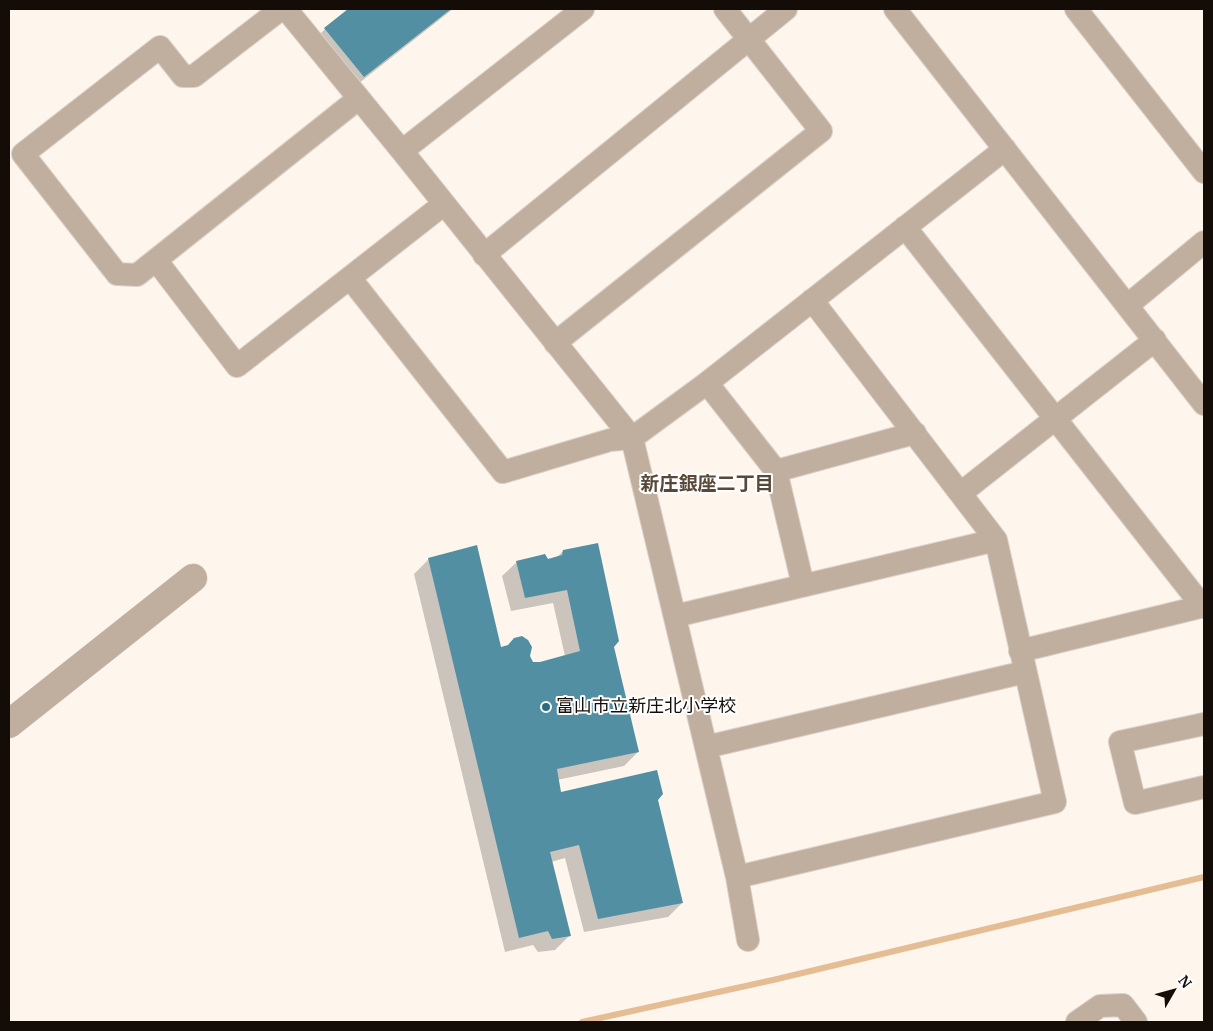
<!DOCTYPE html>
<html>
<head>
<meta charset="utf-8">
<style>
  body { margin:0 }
  #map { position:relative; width:1213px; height:1031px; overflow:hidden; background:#fef5ed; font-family:Merriweather,serif }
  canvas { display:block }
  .frame { position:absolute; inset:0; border:10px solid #140d07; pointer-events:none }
  .north { position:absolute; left:1148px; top:966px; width:50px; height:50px; -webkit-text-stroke:4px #fff; paint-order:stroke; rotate:52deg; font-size:14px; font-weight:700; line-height:20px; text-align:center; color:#140d07 }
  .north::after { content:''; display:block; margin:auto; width:18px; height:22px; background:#140d07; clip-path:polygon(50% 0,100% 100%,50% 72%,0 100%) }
</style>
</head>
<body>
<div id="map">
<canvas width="1213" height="1031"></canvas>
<div class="frame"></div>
<div class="north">N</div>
</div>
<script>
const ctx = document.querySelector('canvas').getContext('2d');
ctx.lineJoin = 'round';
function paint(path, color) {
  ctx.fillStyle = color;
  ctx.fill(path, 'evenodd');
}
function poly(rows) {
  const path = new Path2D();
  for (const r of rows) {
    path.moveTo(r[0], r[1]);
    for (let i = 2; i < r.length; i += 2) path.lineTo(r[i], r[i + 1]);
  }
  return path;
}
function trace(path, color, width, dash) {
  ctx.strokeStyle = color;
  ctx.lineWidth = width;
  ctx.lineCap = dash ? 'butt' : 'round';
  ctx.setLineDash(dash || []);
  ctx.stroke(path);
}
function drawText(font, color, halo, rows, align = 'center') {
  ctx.font = font + ' Merriweather,"Noto Sans JP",serif';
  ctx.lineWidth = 4;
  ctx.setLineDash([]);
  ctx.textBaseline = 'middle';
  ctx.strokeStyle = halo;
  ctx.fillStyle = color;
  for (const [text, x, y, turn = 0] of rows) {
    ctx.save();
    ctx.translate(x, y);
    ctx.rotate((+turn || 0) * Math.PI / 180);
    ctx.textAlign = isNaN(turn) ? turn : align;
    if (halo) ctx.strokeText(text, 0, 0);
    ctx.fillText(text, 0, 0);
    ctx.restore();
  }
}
paint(poly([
  [350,9,453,9,349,91,311,43,325,29],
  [563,551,613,647,638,752,624,766,557,780,560,793,657,800,682,903,668,917,584,932,565,858,551,862,569,936,555,950,538,952,533,945,505,952,414,574,429,559,500,648,508,646,529,657,532,663,540,663,565,656,553,603,511,611,502,576,517,562,548,560,556,558]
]), '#0003');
trace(poly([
  [582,1022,773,980,1204,877]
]), '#e4bd95', 6);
paint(poly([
  [348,9,451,9,364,77,324,28],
  [598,543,619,641,614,647,639,752,557,769,561,792,657,770,663,794,658,800,683,903,598,919,579,845,550,852,571,936,552,939,548,931,519,938,428,558,477,545,501,647,508,645,514,638,522,636,528,640,532,647,530,656,533,662,540,662,580,651,567,590,525,598,516,561,545,554,548,559,562,555,563,550]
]), '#528fa3');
const minor = poly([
  [281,9,194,76,183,76,160,47,23,154,117,274,137,275,358,99],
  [286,9,402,151,632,438,737,877],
  [895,9,1204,404],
  [1076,9,1204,172],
  [402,151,583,9],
  [905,227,1203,607],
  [484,255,786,9],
  [156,260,237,366,444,204],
  [350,278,503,472,610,440,632,438,707,383,1005,149],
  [1128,305,1204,242],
  [555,343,821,131,725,9],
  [707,383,776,471,803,585],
  [776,471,915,433],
  [961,493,1155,340],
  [675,616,996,540],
  [1020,651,1204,606],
  [1204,724,1120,742,1135,803,1204,787],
  [706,747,1025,672],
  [748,940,737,877,1055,802,996,540,812,300],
  [1077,1022,1100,1006,1123,1005,1136,1022]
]);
const tertiary = poly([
  [9,724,193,578]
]);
trace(minor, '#d9d0c8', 24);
trace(tertiary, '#d9d0c8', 29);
trace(minor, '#c0af9e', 22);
trace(tertiary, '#c0af9e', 28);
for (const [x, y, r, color] of [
  [546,707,5,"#2c6c81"]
]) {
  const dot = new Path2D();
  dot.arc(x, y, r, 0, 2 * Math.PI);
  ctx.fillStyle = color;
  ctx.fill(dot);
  trace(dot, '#fff', 2);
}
drawText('18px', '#140d07', '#fff', [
  ["富山市立新庄北小学校",556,707]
], 'left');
drawText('bold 19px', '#594837', '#fff', [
  ["新庄銀座二丁目",707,485]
]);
</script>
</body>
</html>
